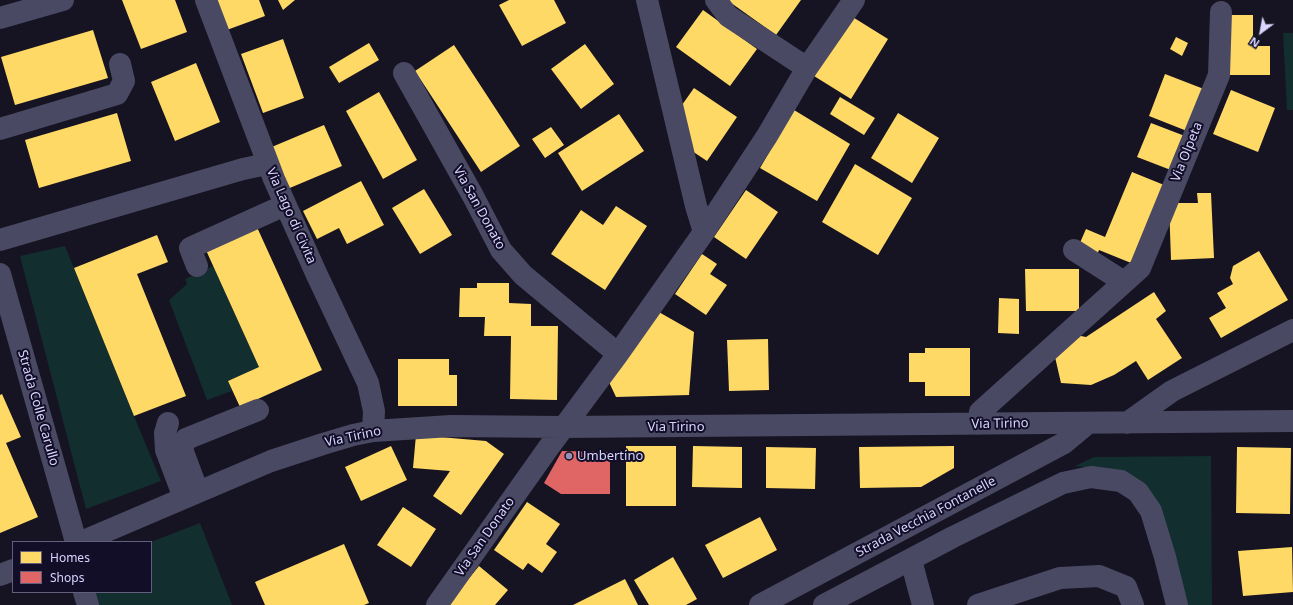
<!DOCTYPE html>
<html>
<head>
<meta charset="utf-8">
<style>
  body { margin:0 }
  #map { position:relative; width:1293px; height:605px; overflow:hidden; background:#161422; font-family:"Noto Sans",sans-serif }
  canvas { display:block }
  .legend { position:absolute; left:12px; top:541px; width:140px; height:52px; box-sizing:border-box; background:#120e28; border:1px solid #625e7e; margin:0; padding:5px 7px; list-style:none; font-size:12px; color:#d9d5ff }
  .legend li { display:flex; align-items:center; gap:8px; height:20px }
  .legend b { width:20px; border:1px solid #625e7e }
  .north { position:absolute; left:1241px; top:12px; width:40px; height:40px; -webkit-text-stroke:3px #120e28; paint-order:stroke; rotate:212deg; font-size:11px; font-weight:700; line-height:16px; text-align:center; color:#d9d5ff }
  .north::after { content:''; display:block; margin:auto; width:14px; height:18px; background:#d9d5ff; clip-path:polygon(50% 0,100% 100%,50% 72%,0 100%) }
</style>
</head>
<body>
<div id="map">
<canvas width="1293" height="605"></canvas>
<ul class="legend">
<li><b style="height:11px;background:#ffd966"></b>Homes</li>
<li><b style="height:11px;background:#e06666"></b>Shops</li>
</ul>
<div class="north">N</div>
</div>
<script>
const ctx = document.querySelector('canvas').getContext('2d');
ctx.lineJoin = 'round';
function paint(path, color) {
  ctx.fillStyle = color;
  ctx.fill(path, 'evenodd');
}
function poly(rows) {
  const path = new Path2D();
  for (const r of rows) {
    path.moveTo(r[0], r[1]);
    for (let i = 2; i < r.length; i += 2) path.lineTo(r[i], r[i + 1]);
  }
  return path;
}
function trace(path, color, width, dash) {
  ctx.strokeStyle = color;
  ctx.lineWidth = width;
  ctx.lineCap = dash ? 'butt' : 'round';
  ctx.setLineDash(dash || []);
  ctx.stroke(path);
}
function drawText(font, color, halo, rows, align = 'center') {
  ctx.font = font + ' "Noto Sans",sans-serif';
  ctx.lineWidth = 4;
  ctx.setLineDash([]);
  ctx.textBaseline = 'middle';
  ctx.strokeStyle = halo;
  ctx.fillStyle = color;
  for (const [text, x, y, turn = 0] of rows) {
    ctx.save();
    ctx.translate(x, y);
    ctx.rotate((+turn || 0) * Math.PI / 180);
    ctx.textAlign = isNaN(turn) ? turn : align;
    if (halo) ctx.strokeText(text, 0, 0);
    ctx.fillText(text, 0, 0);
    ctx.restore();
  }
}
paint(poly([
  [1283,33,1293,33,1293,110,1287,110],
  [65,246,134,416,161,481,86,509,20,256],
  [213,266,259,367,228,381,232,391,207,400,169,300,187,284,185,279],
  [1211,456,1212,605,1179,605,1150,505,1109,470,1075,466,1094,457],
  [200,523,232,605,95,605,92,592,151,592,151,542]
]), '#122e2e');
paint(poly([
  [122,0,175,0,187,32,141,49],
  [213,0,259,0,265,16,224,31],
  [278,0,295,0,283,10],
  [509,0,554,0,566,23,522,46,499,5],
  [727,0,801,0,776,35],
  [703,10,757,49,730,86,676,47],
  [1226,15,1253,15,1253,46,1270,46,1270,75,1226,75],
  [851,16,888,39,851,99,814,76],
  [93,30,108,78,15,105,1,57],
  [1176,37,1188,43,1182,56,1170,49],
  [283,39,304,98,263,113,241,54],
  [369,43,379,60,339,83,329,67],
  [585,44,614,84,581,109,551,69],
  [454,45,520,146,481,172,415,71],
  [196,63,220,122,175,141,151,82],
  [1165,74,1209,91,1192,133,1149,116],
  [694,88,737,117,707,161,686,147,677,112],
  [1231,90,1275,108,1258,152,1213,134],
  [379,92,417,160,383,179,346,111],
  [840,97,875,118,864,135,830,114],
  [794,110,850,144,817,201,760,168],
  [117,113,131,161,39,188,25,140],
  [898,113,939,138,912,183,871,158],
  [619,114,644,151,582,191,558,153],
  [1151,123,1190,138,1176,172,1137,157],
  [324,125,342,166,285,190,267,149],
  [551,127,564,145,545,158,532,139],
  [855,164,912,198,878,255,822,222],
  [1132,172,1169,187,1136,265,1099,250,1097,255,1079,245,1086,229,1105,237],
  [361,181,384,225,347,244,339,228,317,239,303,211],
  [424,189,452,235,420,254,392,208],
  [746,190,778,212,746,259,714,237],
  [1197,193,1211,193,1214,258,1171,260,1169,203,1198,203],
  [616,206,647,226,605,290,551,254,581,210,603,225],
  [256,225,322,370,240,407,228,381,259,367,205,248],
  [157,235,168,262,137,274,186,396,134,416,74,268],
  [1259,251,1288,300,1221,338,1209,318,1226,308,1217,293,1233,284,1230,278,1233,266],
  [702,254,717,264,710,274,727,285,706,315,675,294],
  [1025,269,1079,269,1079,311,1026,311],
  [477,283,509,283,509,303,531,304,531,326,558,326,557,400,510,399,511,336,484,336,485,317,459,317,460,288,477,288],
  [1154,292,1166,311,1156,319,1182,358,1148,380,1136,361,1114,375,1091,385,1061,383,1055,357,1076,335,1086,337],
  [999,298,1019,299,1019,334,998,333],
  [657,311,694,332,689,395,616,397,609,382],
  [768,339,769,390,729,391,727,340],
  [925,348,970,348,970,396,925,396,925,382,909,382,909,353,925,353],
  [398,359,449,359,449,375,457,375,457,406,398,406],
  [2,394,21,437,6,443,38,517,0,533,0,395],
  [416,435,486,441,504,454,461,515,433,496,450,471,413,468],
  [391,446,407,480,361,501,345,467],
  [626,446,676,446,676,506,626,506],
  [693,446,742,447,742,488,692,487],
  [954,446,954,468,921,487,860,488,859,447],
  [766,447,816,448,815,489,766,488],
  [1237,447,1291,448,1290,514,1236,513],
  [527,502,560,524,546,544,557,552,542,573,528,563,523,570,494,550],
  [403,507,436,529,411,567,377,545],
  [760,517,777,550,723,578,705,545],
  [344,544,369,603,364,605,265,605,255,582],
  [1292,547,1293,592,1243,596,1238,551],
  [673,557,697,599,686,605,649,605,634,580],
  [479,566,508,590,495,605,449,605,448,604],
  [625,579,638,605,573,605]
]), '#ffd966');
paint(poly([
  [562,451,610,452,610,494,561,494,544,483]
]), '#e06666');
trace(poly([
  [206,0,274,179,316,273,368,383,374,411,373,431],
  [647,0,696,206,704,232],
  [716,0,728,16,807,68],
  [0,18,63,0],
  [404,73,473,196,501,250,523,275,618,354],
  [0,129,117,94,124,81,120,64],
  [0,240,243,169,267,164],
  [1074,250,1124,282],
  [197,266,190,248,285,205],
  [0,274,76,542],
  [168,423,165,433,166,450,184,498],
  [1127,423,1172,391,1293,330],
  [978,424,980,412,1140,268,1219,75,1221,12],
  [198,492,182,449,186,439,258,410],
  [81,542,271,461,323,444,353,435,373,431,451,426,563,427,1293,421],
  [911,560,923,605],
  [0,575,13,570],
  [84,592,88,605],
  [437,605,549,447,618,354,704,232,767,136,807,68,854,0],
  [760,605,1064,443,1088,423],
  [824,605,953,537,1063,483,1091,477,1121,481,1138,492,1151,511,1165,557,1177,605],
  [978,605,1060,578,1099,576,1126,587,1133,605]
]), '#494963', 22);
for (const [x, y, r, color] of [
  [569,456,4,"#9591b2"]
]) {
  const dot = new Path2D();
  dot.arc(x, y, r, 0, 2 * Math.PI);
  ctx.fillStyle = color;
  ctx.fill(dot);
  trace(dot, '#120e28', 1.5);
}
drawText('13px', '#d9d5ff', '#120e28', [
  ["Via Olpeta",1187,152,-68],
  ["Via San Donato",479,208,61],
  ["Via Lago di Civita",291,216,66],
  ["Strada Colle Carullo",38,408,74],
  ["Via Tirino",1000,424,-1],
  ["Via Tirino",676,427],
  ["Via Tirino",353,437,-12],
  ["Strada Vecchia Fontanelle",926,517,-28],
  ["Via San Donato",485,537,-55]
]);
drawText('13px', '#d9d5ff', '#120e28', [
  ["Umbertino",577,456]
], 'left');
</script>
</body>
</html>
